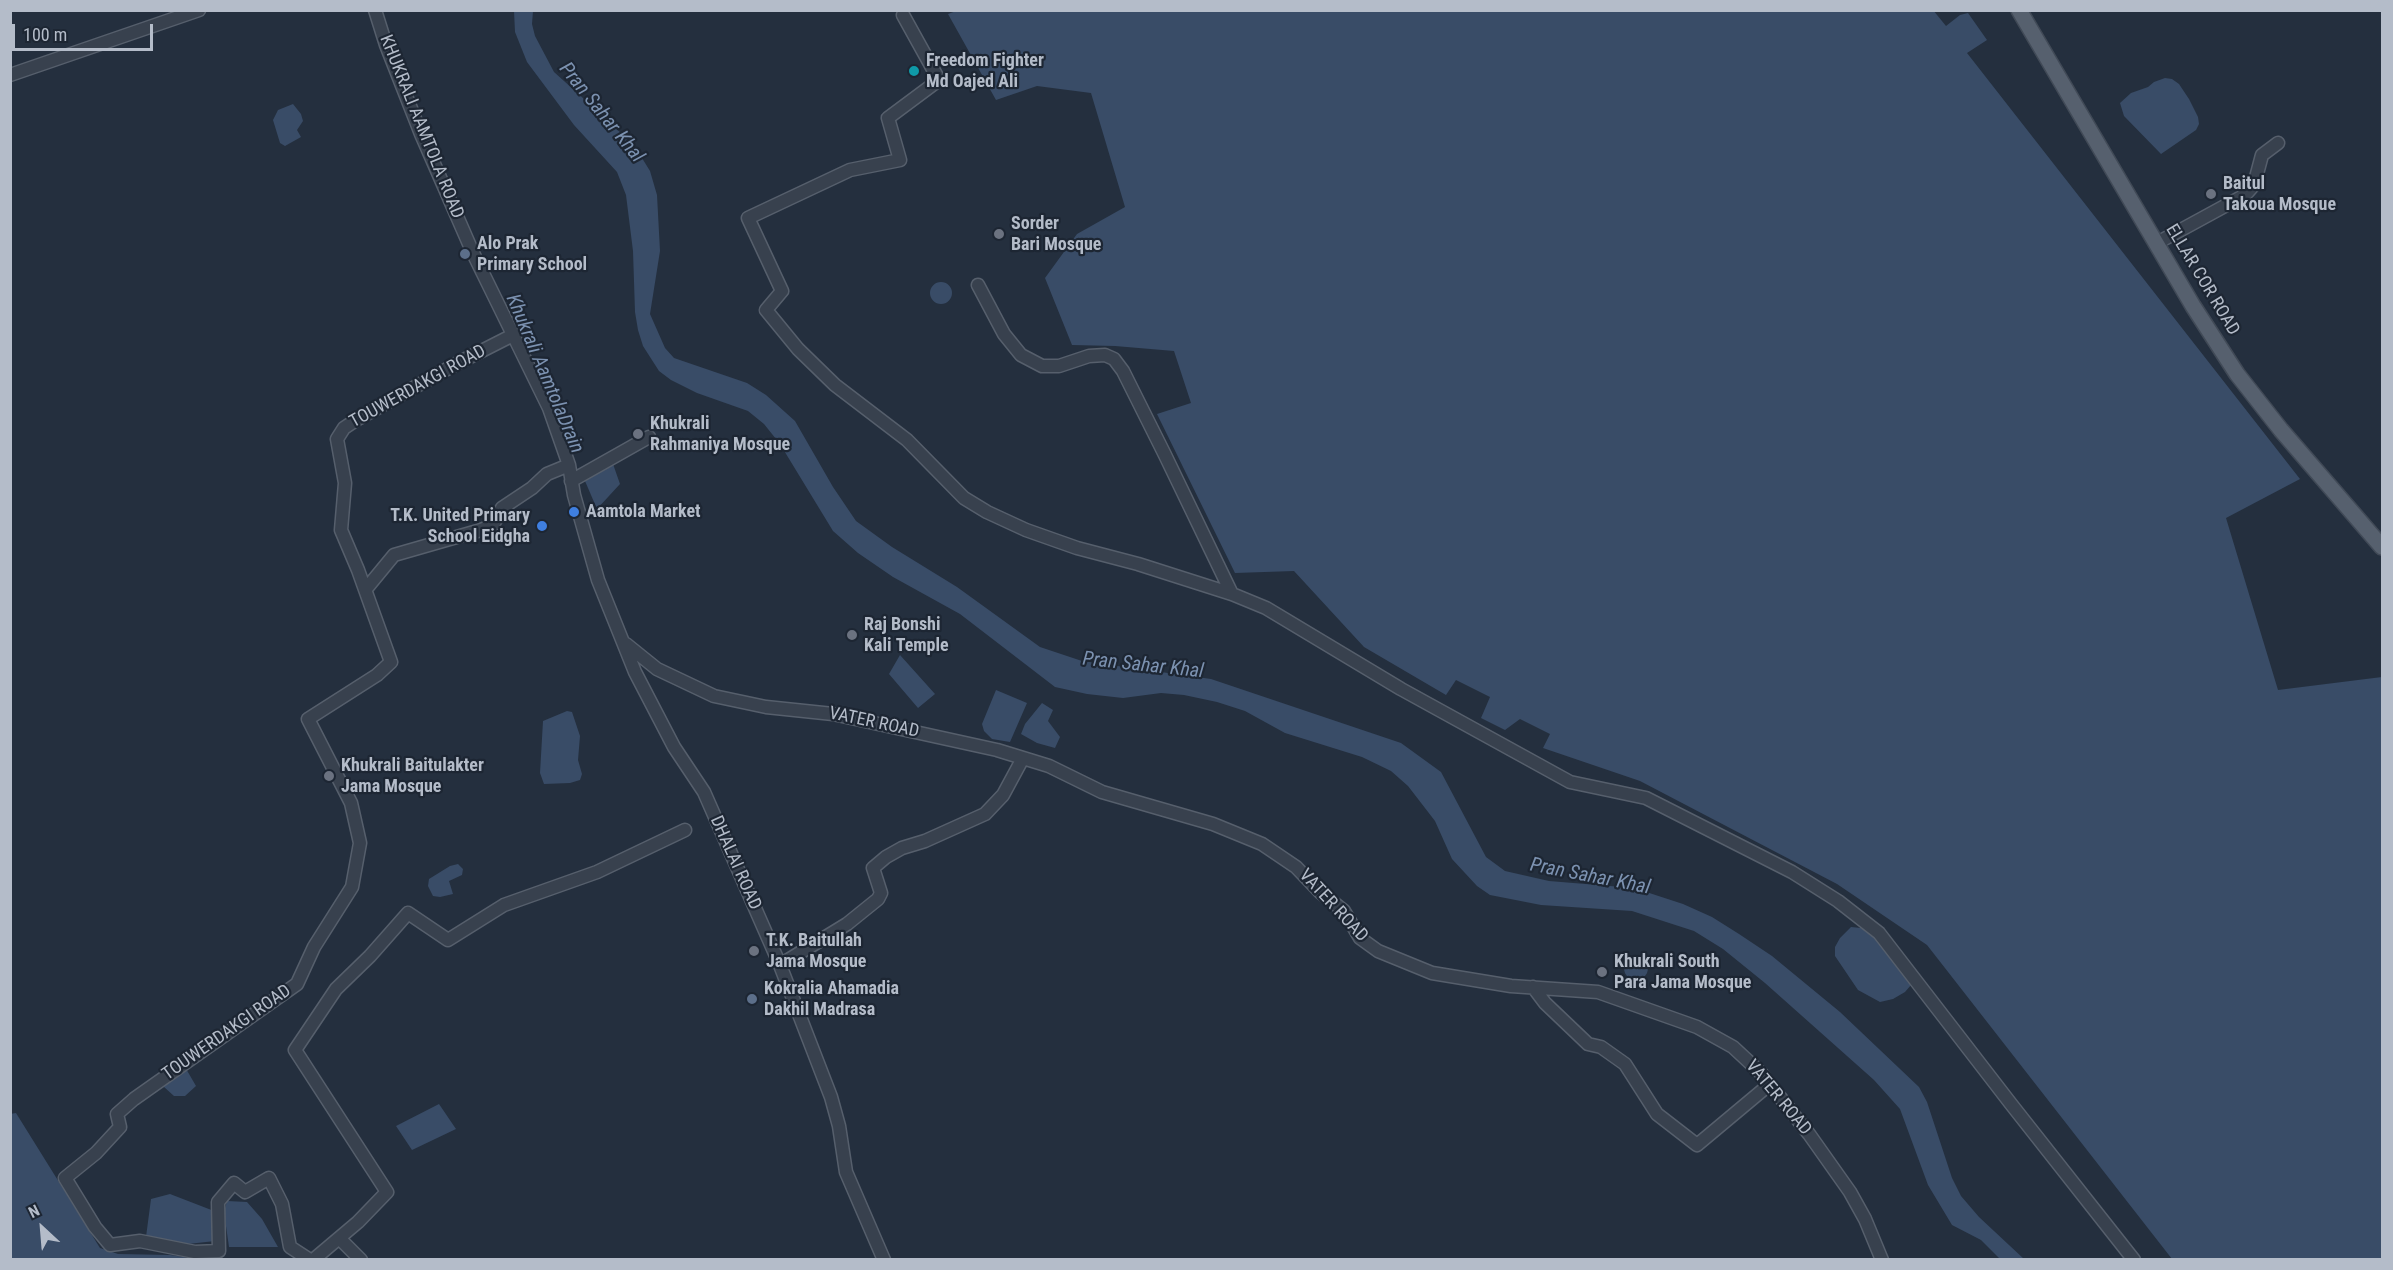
<!DOCTYPE html>
<html>
<head>
<meta charset="utf-8">
<style>
  body { margin:0 }
  #map { position:relative; width:2393px; height:1270px; overflow:hidden; background:#242f3e; font-family:"Roboto Condensed",sans-serif }
  canvas { display:block }
  .frame { position:absolute; inset:0; border:12px solid #b4bcc9; pointer-events:none }
  .north { position:absolute; left:12px; top:1198px; width:60px; height:60px; -webkit-text-stroke:4px #1d2633; paint-order:stroke; rotate:334deg; font-size:16px; font-weight:700; line-height:24px; text-align:center; color:#b4bcc9 }
  .north::after { content:''; display:block; margin:auto; width:21px; height:27px; background:#b4bcc9; clip-path:polygon(50% 0,100% 100%,50% 72%,0 100%) }
  .scale { position:absolute; left:12px; top:24px; width:141px; height:27px; box-sizing:border-box; border:3px solid #b4bcc9; border-top:0; padding-left:8px; font-size:18px; line-height:21px; white-space:nowrap; color:#b4bcc9; -webkit-text-stroke:4px #1d2633; paint-order:stroke }
</style>
</head>
<body>
<div id="map">
<canvas width="2393" height="1270"></canvas>
<div class="frame"></div>
<div class="north">N</div>
<div class="scale">100 m</div>
</div>
<script>
const ctx = document.querySelector('canvas').getContext('2d');
ctx.lineJoin = 'round';
function paint(path, color) {
  ctx.fillStyle = color;
  ctx.fill(path, 'evenodd');
}
function poly(rows) {
  const path = new Path2D();
  for (const r of rows) {
    if (r.length === 3) {
      path.moveTo(r[0] + r[2], r[1]);
      path.arc(r[0], r[1], r[2], 0, 2 * Math.PI);
      continue;
    }
    path.moveTo(r[0], r[1]);
    for (let i = 2; i < r.length; i += 2) path.lineTo(r[i], r[i + 1]);
  }
  return path;
}
function trace(path, color, width, dash) {
  ctx.strokeStyle = color;
  ctx.lineWidth = width;
  ctx.lineCap = dash ? 'butt' : 'round';
  ctx.setLineDash(dash || []);
  ctx.stroke(path);
}
function drawText(font, color, halo, rows, align = 'center') {
  ctx.font = font + ' "Roboto Condensed",sans-serif';
  ctx.lineWidth = 4.5;
  ctx.setLineDash([]);
  ctx.textBaseline = 'middle';
  ctx.strokeStyle = halo;
  ctx.fillStyle = color;
  for (const [text, x, y, turn = 0] of rows) {
    ctx.save();
    ctx.translate(x, y);
    ctx.rotate((+turn || 0) * Math.PI / 180);
    ctx.textAlign = isNaN(turn) ? turn : align;
    if (halo) ctx.strokeText(text, 0, 0);
    ctx.fillText(text, 0, 0);
    ctx.restore();
  }
}
paint(poly([
  [959,10,1933,10,1946,26,1960,15,1968,13,1987,40,1967,53,2300,479,2226,518,2278,690,2382,677,2382,1259,2172,1259,1927,945,1837,884,1640,781,1543,748,1550,734,1520,719,1505,730,1481,718,1490,697,1456,680,1446,695,1364,647,1294,571,1235,573,1157,414,1191,403,1174,351,1115,346,1072,345,1045,278,1077,234,1125,207,1091,93,1037,86,996,100,948,14],
  [514,11,533,11,532,24,535,36,554,72,614,126,637,150,650,171,657,195,660,251,650,314,665,348,674,358,747,383,766,395,795,421,833,487,856,521,892,547,957,587,1040,647,1082,661,1211,679,1401,743,1441,772,1486,857,1505,871,1549,881,1634,888,1683,904,1712,917,1739,934,1772,956,1840,1012,1919,1087,1927,1102,1952,1178,1961,1196,1979,1217,2024,1259,2000,1259,1981,1240,1952,1225,1928,1185,1900,1109,1874,1080,1765,983,1723,949,1694,931,1632,911,1541,905,1490,895,1477,886,1452,859,1435,821,1408,786,1391,771,1362,757,1285,733,1245,711,1217,702,1184,695,1161,693,1123,698,1087,694,1055,687,960,614,893,577,858,553,833,531,780,444,764,424,748,411,697,393,671,380,659,371,643,346,638,330,635,312,633,251,626,195,617,172,574,125,527,62,515,32],
  [2165,78,2172,79,2179,84,2189,99,2198,117,2199,124,2196,130,2161,154,2124,116,2120,103,2131,93,2148,87,2154,82],
  [293,104,301,114,303,121,297,130,301,137,285,146,280,143,273,120,278,110],
  [941,293,11],
  [613,464,620,484,597,509,585,481],
  [900,655,935,694,918,708,889,674],
  [996,690,1027,703,1010,742,992,739,984,731,982,724],
  [1042,703,1053,710,1048,721,1060,737,1055,748,1037,743,1021,734,1025,724],
  [567,711,572,712,580,736,578,760,582,774,580,780,570,783,544,784,540,773,543,721],
  [458,864,463,869,462,875,449,881,453,894,440,897,433,896,428,886,429,879,450,866],
  [1851,927,1861,928,1874,937,1900,967,1911,985,1905,992,1893,999,1880,1002,1858,990,1835,956,1835,947,1840,938],
  [1636,968,12],
  [185,1067,196,1086,185,1096,174,1096,164,1087,164,1082],
  [439,1104,456,1129,412,1150,396,1126],
  [16,1113,100,1248,118,1254,170,1255,197,1259,11,1259,10,1114],
  [170,1194,214,1211,215,1241,188,1244,146,1237,151,1199],
  [227,1201,247,1202,262,1219,278,1247,229,1247,224,1212]
]), '#394c67');
const minor = poly([
  [375,10,386,45,421,134,473,253,549,408,569,465,574,495,598,580,635,672,674,747,704,792,780,965,831,1097,839,1126,846,1172,884,1260],
  [903,15,939,80,888,118,900,160,850,170,748,218,782,291,766,310,798,349,835,385,907,440,964,498,987,512,1026,530,1077,548,1138,564,1232,594,1266,608,1401,689,1570,782,1646,798,1792,872,1838,901,1879,933,2011,1104,2134,1260],
  [10,75,199,10],
  [2157,243,2245,195,2254,185,2262,155,2278,143],
  [978,285,1004,334,1021,355,1042,366,1059,366,1089,356,1105,355,1114,359,1123,371,1165,455,1232,594],
  [571,481,649,437],
  [366,589,394,555,481,530,493,525,502,508,532,488,547,474,569,465],
  [626,644,657,669,714,696,766,707,833,714,997,750,1049,766,1102,792,1213,824,1262,844,1296,867,1320,892,1344,911,1360,938,1378,951,1432,973,1511,986,1598,992,1697,1027,1733,1047,1762,1074,1809,1134,1850,1192,1865,1219,1882,1260],
  [780,965,847,924,878,899,881,893,873,868,886,857,902,848,925,841,985,814,1003,795,1023,758],
  [1533,987,1545,1003,1588,1044,1601,1047,1625,1064,1657,1114,1697,1145,1770,1084],
  [339,1238,361,1260],
  [310,1260,290,1247,282,1204,269,1178,245,1192,234,1183,218,1202,219,1251,195,1252,140,1241,110,1245,95,1227,65,1178,96,1153,120,1127,117,1114,134,1099,297,984,314,947,352,887,360,843,351,803,308,719,377,675,391,662,358,570,341,530,345,483,337,439,344,428,356,420,456,364,513,335],
  [313,1260,358,1222,387,1192,295,1050,336,989,370,956,408,913,448,940,504,905,597,872,685,830]
]);
const major = poly([
  [2019,10,2193,306,2237,374,2281,430,2382,547]
]);
trace(minor, '#565f6c', 15);
trace(major, '#414a57', 18);
trace(minor, '#38414e', 12);
trace(major, '#56606e', 15);
for (const [x, y, r, color] of [
  [914,71,6,"#0f9aa8"],
  [2211,194,6,"#6b7280"],
  [999,234,6,"#6b7280"],
  [465,254,6,"#5c6f8a"],
  [638,434,6,"#6b7280"],
  [574,512,6,"#3f7fe0"],
  [542,526,6,"#3f7fe0"],
  [852,635,6,"#6b7280"],
  [329,776,6,"#6b7280"],
  [754,951,6,"#6b7280"],
  [1602,972,6,"#6b7280"],
  [752,999,6,"#5c6f8a"]
]) {
  const dot = new Path2D();
  dot.arc(x, y, r, 0, 2 * Math.PI);
  ctx.fillStyle = color;
  ctx.fill(dot);
  trace(dot, '#1d2633', 2);
}
drawText('bold 18px', '#b4bcc9', '#1d2633', [
  ["Freedom Fighter",926,61],
  ["Md Oajed Ali",926,82],
  ["Baitul",2223,184],
  ["Takoua Mosque",2223,205],
  ["Sorder",1011,224],
  ["Bari Mosque",1011,245],
  ["Alo Prak",477,244],
  ["Primary School",477,265],
  ["Khukrali",650,424],
  ["Rahmaniya Mosque",650,445],
  ["Aamtola Market",586,512],
  ["T.K. United Primary",530,516,"right"],
  ["School Eidgha",530,537,"right"],
  ["Raj Bonshi",864,625],
  ["Kali Temple",864,646],
  ["Khukrali Baitulakter",341,766],
  ["Jama Mosque",341,787],
  ["T.K. Baitullah",766,941],
  ["Jama Mosque",766,962],
  ["Khukrali South",1614,962],
  ["Para Jama Mosque",1614,983],
  ["Kokralia Ahamadia",764,989],
  ["Dakhil Madrasa",764,1010]
], 'left');
drawText('18px', '#b4bcc9', '#1d2633', [
  ["KHUKRALI AAMTOLA ROAD",421,127,68],
  ["ELLAR COR ROAD",2202,280,59],
  ["TOUWERDAKGI ROAD",418,387,-29],
  ["VATER ROAD",874,723,12],
  ["DHALAI ROAD",735,863,66],
  ["VATER ROAD",1333,906,47],
  ["TOUWERDAKGI ROAD",227,1033,-35],
  ["VATER ROAD",1778,1098,50]
]);
drawText('italic 20px', '#7c92b1', '#1d2633', [
  ["Pran Sahar Khal",601,113,51],
  ["Khukrali AamtolaDrain",544,374,67],
  ["Pran Sahar Khal",1143,666,6],
  ["Pran Sahar Khal",1590,877,11]
]);
</script>
</body>
</html>
